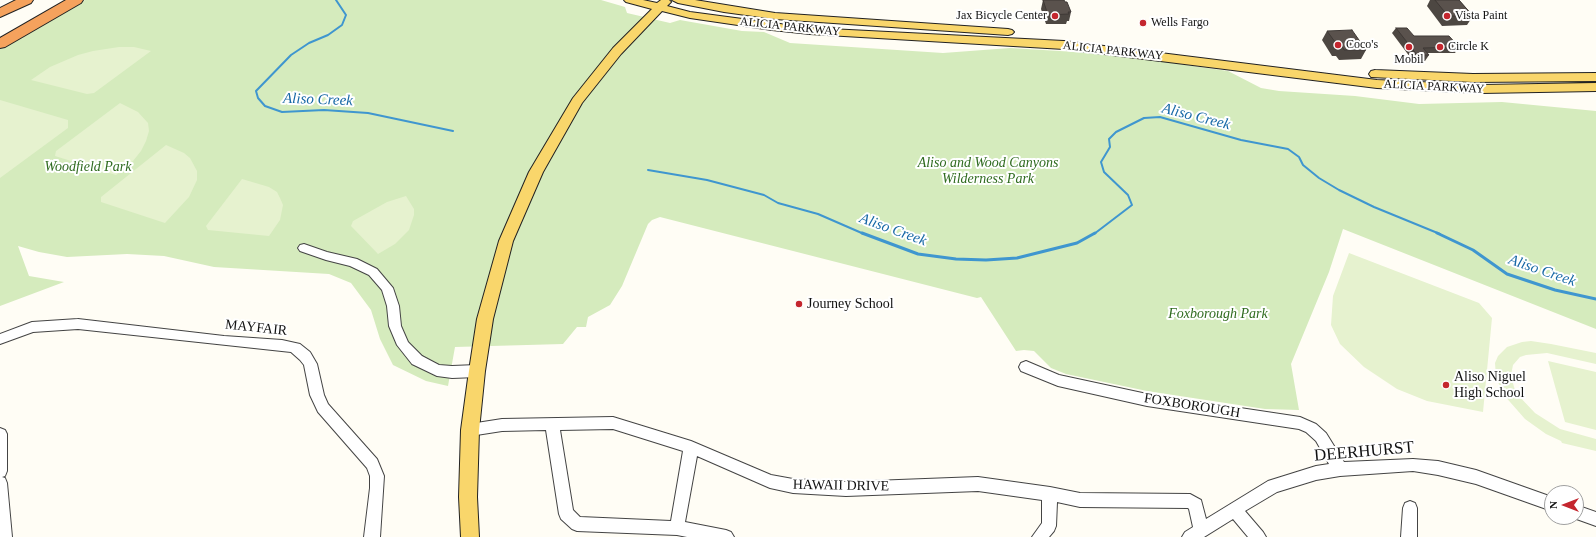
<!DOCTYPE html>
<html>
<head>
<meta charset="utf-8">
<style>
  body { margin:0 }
  #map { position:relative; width:1596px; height:537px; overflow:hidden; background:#fffdf5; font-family:"Times New Roman",serif }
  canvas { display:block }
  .north { position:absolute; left:1544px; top:485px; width:40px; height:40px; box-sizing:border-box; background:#fff; border:1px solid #a0a0a0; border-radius:50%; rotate:270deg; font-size:11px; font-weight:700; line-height:16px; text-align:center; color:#111 }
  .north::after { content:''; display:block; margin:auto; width:14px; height:18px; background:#c4262e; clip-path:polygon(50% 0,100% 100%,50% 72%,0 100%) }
</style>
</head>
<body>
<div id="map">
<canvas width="1596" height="537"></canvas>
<div class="north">N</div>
</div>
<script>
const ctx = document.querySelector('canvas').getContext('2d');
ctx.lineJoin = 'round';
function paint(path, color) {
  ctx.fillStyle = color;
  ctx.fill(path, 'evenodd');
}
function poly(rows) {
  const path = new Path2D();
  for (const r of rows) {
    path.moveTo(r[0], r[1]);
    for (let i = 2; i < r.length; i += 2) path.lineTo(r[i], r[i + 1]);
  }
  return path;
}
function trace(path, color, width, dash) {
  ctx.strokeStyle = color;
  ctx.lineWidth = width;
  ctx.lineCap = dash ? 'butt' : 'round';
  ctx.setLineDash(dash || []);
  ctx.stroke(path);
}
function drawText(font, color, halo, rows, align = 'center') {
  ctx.font = font + ' "Times New Roman",serif';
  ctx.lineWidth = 4;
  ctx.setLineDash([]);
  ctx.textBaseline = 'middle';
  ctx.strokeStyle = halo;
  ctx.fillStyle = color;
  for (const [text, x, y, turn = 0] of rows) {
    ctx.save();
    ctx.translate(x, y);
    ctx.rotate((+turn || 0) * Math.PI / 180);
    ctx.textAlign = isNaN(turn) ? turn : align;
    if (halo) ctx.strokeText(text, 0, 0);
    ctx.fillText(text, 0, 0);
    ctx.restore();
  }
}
paint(poly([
  [85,0,601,0,625,7,627,13,670,23,680,20,742,31,764,32,790,43,943,53,1010,48,1109,54,1228,71,1261,88,1279,91,1355,96,1419,104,1502,102,1596,111,1596,329,1343,229,1329,272,1291,364,1299,410,1265,409,1147,391,1066,374,1051,368,1034,351,1024,350,1016,351,981,297,977,298,660,217,652,220,648,224,622,286,610,305,588,317,586,327,577,327,563,344,455,347,448,386,426,381,393,365,380,339,371,310,351,283,329,274,214,267,164,256,127,254,67,257,39,252,18,246,29,276,64,282,0,306,0,49]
]), '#d5ebbd');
paint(poly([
  [119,47,134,47,151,51,94,93,87,94,31,80,50,67,78,55,93,51],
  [0,100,68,120,68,128,0,178],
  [120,103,138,112,148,123,149,131,146,141,141,151,133,161,116,175,55,156,56,151],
  [166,145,184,153,190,158,197,171,197,180,189,197,165,223,101,202,101,197],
  [242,179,269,187,277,192,280,198,283,205,280,220,269,236,208,230,206,226],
  [406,196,414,209,414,215,409,230,395,244,378,254,351,226,353,221,387,202],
  [1349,253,1479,303,1492,318,1483,412,1427,401,1397,389,1364,367,1340,344,1331,325,1333,296],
  [1531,341,1551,344,1596,353,1596,364,1547,353,1526,355,1520,357,1513,365,1511,375,1514,387,1517,394,1535,413,1560,429,1596,439,1596,451,1562,443,1561,441,1546,434,1525,419,1503,394,1496,377,1495,363,1498,356,1507,347,1522,342],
  [1548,361,1596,372,1596,430,1565,422]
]), '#e6f2cf');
trace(poly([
  [336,0,346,15,342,25,328,35,309,43,291,55,256,91,258,98,265,106,282,112,324,110,368,113,453,131],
  [648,170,707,180,764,195,778,203,818,214,864,234],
  [1094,234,1132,205,1128,195,1104,172,1101,162,1110,147,1109,139,1116,132,1144,118,1160,117,1241,140,1288,149,1299,157,1303,165,1319,178,1339,190,1374,207,1440,234]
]), '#3f96cf', 2);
trace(poly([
  [862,233,918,254,956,259,986,260,1017,258,1077,243,1095,233],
  [1437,233,1473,250,1507,274,1555,290,1596,299]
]), '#3f96cf', 3);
const minor = poly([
  [304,244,327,252,357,259,377,269,393,288,399,306,401,326,408,342,422,356,439,365,452,366,477,365,482,367,484,371,482,375,477,377,452,378,437,376,412,364,397,345,389,326,387,306,382,290,369,275,350,266,326,260,300,251,298,248,300,245,304,244],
  [78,319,224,336,282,340,300,344,310,352,317,364,324,395,328,404,377,459,384,476,380,537,364,537,370,488,370,476,367,468,318,412,310,395,304,365,300,360,291,352,78,329,33,332,0,344,0,334,32,322,78,319],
  [1026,361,1059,375,1147,394,1300,417,1316,424,1326,433,1344,462,1413,459,1438,461,1476,470,1552,497,1552,511,1476,484,1438,475,1413,471,1340,476,1316,480,1277,492,1245,511,1263,532,1266,537,1248,537,1233,519,1204,537,1182,537,1185,532,1193,527,1189,509,1188,508,1080,507,1057,502,1056,526,1054,531,1049,537,1032,537,1042,523,1042,500,978,491,846,496,793,493,770,488,697,456,685,522,726,530,731,532,734,537,687,537,677,535,577,531,572,529,561,519,559,514,546,430,502,431,470,436,465,434,463,430,465,426,470,424,502,419,613,417,691,441,771,475,793,479,846,482,978,477,1050,487,1080,493,1190,494,1201,500,1206,519,1268,481,1316,466,1329,464,1316,441,1306,432,1299,429,1147,406,1058,386,1021,371,1019,367,1021,363,1026,361],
  [613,429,683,451,671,521,580,517,573,510,560,430,613,429],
  [0,428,5,430,7,434,7,471,5,476,2,477,5,478,7,483,12,537,0,537,0,428],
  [1410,501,1415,503,1417,508,1417,537,1401,537,1403,508,1405,503,1410,501],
  [1576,505,1596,512,1596,526,1571,517,1576,517,1576,505]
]);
const major = poly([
  [624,0,643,0,657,3,661,0,669,0,671,2,667,6,690,12,810,28,1064,41,1377,80,1482,85,1596,83,1596,91,1482,93,1377,88,1064,49,810,34,772,30,690,18,662,11,621,54,582,103,543,172,513,241,493,319,485,371,479,430,477,497,479,537,461,537,459,497,461,430,469,371,477,319,499,241,529,172,573,98,613,48,652,9,626,2,624,0],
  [672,0,695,0,775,13,1008,29,1012,30,1014,32,1012,34,1008,35,775,19,724,12,678,3,672,0],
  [1375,70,1473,74,1596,73,1596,81,1473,82,1371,77,1369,74,1371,71,1375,70]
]);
const highway = poly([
  [16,0,33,0,31,3,0,17,0,8,16,0],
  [66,0,83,0,81,3,5,47,0,48,0,38,66,0]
]);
trace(minor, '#444', 2);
trace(major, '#222', 2);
trace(highway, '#222', 2);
paint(minor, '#fff');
paint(major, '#f9d66b');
paint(highway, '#f5a25d');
paint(poly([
  [1043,0,1065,2,1071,12,1069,21,1067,21,1066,24,1046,24,1041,9],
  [1430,0,1459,0,1473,16,1467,25,1442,26,1427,6],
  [1396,28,1414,36,1459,47,1455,53,1427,53,1429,55,1425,61,1413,61,1392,33],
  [1327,31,1366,50,1361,59,1339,60,1336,56,1332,56,1322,40]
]), '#4d4742');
const building = poly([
  [1043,0,1064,0,1065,2,1067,2,1071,12,1068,12,1069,14,1048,15,1043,0],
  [1435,0,1459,0,1473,16,1448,16,1435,0],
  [1396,28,1407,28,1414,36,1449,36,1459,47,1423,48,1429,55,1417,55,1396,28],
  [1352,30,1366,50,1344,50,1342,46,1338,46,1327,31,1352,30]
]);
paint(building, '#5a524d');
trace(building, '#3f3936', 1);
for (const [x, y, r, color] of [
  [1055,16,4,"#c4262e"],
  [1447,16,4,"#c4262e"],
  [1143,23,4,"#c4262e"],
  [1338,45,4,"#c4262e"],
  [1409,47,4,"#c4262e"],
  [1440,47,4,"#c4262e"],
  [799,304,4,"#c4262e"],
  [1446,385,4,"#c4262e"]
]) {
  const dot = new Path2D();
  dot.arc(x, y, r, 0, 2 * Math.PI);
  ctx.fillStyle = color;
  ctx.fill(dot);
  trace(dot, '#fff', 1.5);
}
drawText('12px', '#111', '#fff', [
  ["Jax Bicycle Center",1047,16,"right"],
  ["Vista Paint",1455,16],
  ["Wells Fargo",1151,23],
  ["Coco's",1346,45],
  ["Circle K",1448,47],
  ["Mobil",1409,60,"center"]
], 'left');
drawText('12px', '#111', '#fff', [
  ["ALICIA PARKWAY",790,27,6],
  ["ALICIA PARKWAY",1113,51,6],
  ["ALICIA PARKWAY",1434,87,3]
]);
drawText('italic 14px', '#2f6b1f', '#fff', [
  ["Aliso and Wood Canyons",988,163],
  ["Wilderness Park",988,179],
  ["Woodfield Park",88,167],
  ["Foxborough Park",1218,314]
]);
drawText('14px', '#111', '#fff', [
  ["Journey School",807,304],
  ["Aliso Niguel",1454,377],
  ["High School",1454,393]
], 'left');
drawText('14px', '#111', '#fff', [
  ["MAYFAIR",256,328,6],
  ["FOXBOROUGH",1192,406,9],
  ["HAWAII DRIVE",841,486,1]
]);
drawText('italic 15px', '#1768a6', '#fff', [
  ["Aliso Creek",318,100,2],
  ["Aliso Creek",1196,117,14],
  ["Aliso Creek",893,230,20],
  ["Aliso Creek",1542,271,19]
]);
drawText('17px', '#111', '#fff', [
  ["DEERHURST",1364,452,-5]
]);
</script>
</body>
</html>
